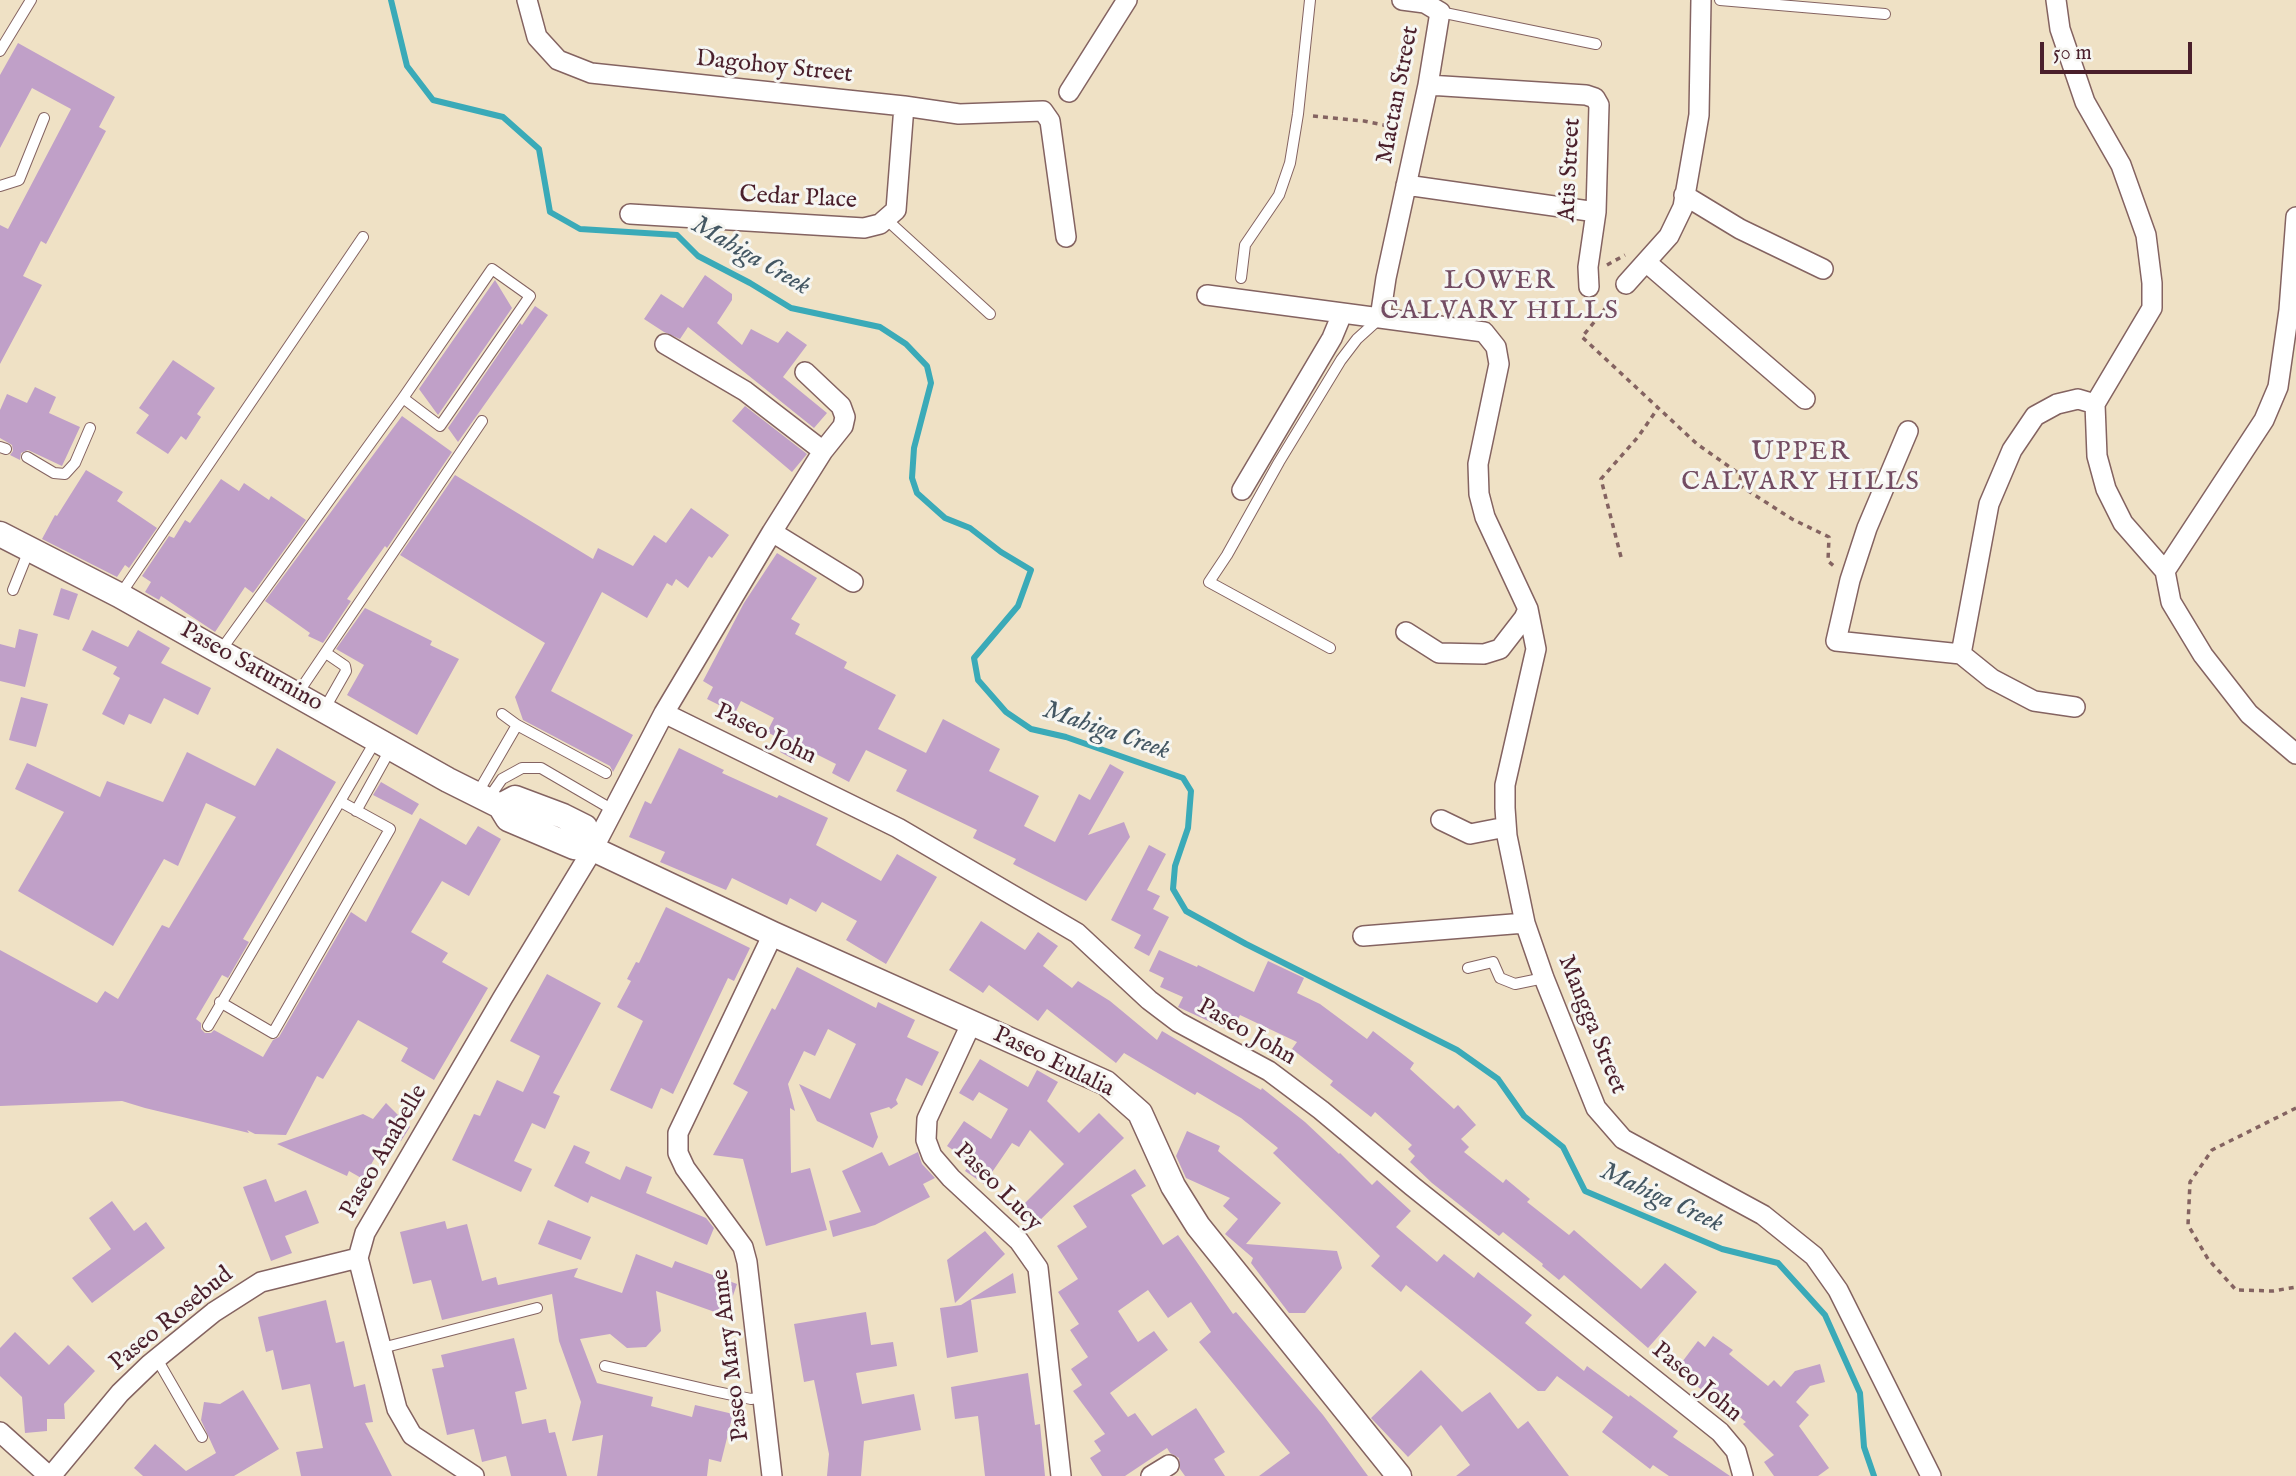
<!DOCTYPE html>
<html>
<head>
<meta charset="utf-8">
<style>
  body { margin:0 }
  #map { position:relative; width:2296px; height:1476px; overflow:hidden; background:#efe1c5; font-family:"IM FELL English",serif }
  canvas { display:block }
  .scale { position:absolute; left:2040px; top:42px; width:152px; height:32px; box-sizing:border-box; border:4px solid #4a1f2b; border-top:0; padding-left:9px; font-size:21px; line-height:24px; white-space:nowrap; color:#4a1f2b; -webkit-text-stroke:5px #f6f6f2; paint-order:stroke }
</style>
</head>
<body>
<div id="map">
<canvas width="2296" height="1476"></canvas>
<div class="scale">50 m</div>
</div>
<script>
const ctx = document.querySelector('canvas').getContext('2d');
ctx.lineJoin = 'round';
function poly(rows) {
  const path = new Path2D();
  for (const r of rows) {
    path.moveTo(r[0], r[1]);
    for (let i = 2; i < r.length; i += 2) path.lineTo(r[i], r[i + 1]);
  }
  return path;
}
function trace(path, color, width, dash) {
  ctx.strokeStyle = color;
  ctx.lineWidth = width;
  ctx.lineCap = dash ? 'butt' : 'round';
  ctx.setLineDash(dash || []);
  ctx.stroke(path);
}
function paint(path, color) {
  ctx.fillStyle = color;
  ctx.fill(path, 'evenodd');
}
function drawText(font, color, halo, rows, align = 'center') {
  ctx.font = font + ' "IM FELL English",serif';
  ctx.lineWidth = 6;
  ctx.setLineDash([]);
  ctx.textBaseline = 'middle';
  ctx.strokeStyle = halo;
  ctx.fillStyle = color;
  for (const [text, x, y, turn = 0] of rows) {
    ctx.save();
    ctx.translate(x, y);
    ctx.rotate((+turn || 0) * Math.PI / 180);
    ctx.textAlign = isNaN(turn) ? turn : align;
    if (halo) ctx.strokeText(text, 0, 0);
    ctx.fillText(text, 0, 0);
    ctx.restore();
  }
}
trace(poly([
  [391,0,407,66,433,100,503,117,539,149,550,212,580,229,677,235,698,256,750,283,791,308,880,327,906,344,927,366,931,383,914,448,912,478,917,493,945,518,970,528,1001,552,1031,570,1018,606,974,658,978,680,1006,712,1031,729,1066,737,1183,778,1191,791,1188,828,1175,866,1173,889,1186,911,1246,944,1457,1050,1498,1079,1524,1116,1563,1147,1585,1191,1722,1249,1778,1263,1825,1315,1860,1393,1864,1447,1874,1476]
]), '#3aaab8', 6);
paint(poly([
  [18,43,115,97,99,127,106,131,46,244,41,241,23,276,42,285,0,364,0,225,8,229,71,109,32,88,0,148,0,75],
  [705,275,732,294,732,300,717,323,742,345,751,329,778,343,787,331,807,345,783,377,827,413,814,428,688,327,680,339,664,332,644,319,661,294,683,308],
  [495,280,512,308,438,415,419,389],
  [535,306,548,315,458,442,448,428,520,323,522,325],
  [173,360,215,388,197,414,201,417,186,440,181,436,168,454,136,433,149,415,139,408],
  [35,387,56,397,49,413,80,427,62,466,28,450,21,453,20,460,10,455,13,451,12,445,0,438,0,410,7,394,27,403],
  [745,406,807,454,792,472,732,421],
  [402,416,452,452,387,548,385,546,347,599,351,601,323,643,308,636,310,633,265,601],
  [86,470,123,492,117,501,157,528,129,568,125,565,117,577,42,539,55,515,57,516],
  [455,475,593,559,598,548,633,566,654,535,666,543,691,508,729,535,712,558,709,556,688,588,676,579,672,586,667,583,647,618,602,592,551,691,633,735,613,772,610,766,523,720,515,697,545,643,400,555],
  [221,479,239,491,244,483,269,500,271,496,306,520,253,593,245,587,215,632,161,596,159,600,145,592,151,582,142,576,169,536,174,538,185,520,190,523],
  [777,553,817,578,791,619,800,624,795,634,847,662,844,668,896,695,878,729,926,753,943,719,1000,749,989,771,1039,796,1024,826,1055,842,1079,794,1090,800,1110,764,1124,772,1088,835,1124,822,1130,837,1086,901,1013,864,1016,859,973,838,977,830,896,791,907,770,866,750,849,782,832,773,836,764,802,747,795,760,780,752,786,742,767,732,774,718,741,701,735,713,707,699,713,687,703,681,744,603],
  [61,588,78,594,69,620,53,615],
  [365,608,432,641,430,645,459,659,417,735,347,695,364,665,336,649],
  [19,629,38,634,25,687,0,681,0,644,15,648],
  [92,630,128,647,138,630,170,648,161,663,211,688,198,715,164,698,151,724,129,714,124,725,102,714,120,678,113,674,117,667,82,650],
  [21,697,48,704,36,747,9,740],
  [277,748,336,782,243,939,249,942,228,978,222,975,196,1019,201,1023,201,1029,205,1033,211,1033,214,1030,263,1057,273,1040,279,1037,351,912,366,922,420,818,466,845,478,826,501,839,469,896,442,881,411,932,448,953,442,962,488,988,434,1080,401,1061,408,1048,358,1020,323,1079,317,1076,286,1135,255,1134,247,1130,249,1133,145,1108,122,1101,0,1106,0,950,97,1003,105,991,118,999,162,925,169,928,236,817,206,803,178,866,164,859,113,946,18,891,64,812,15,789,27,763,100,797,107,781,163,802,187,752,255,786],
  [679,748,724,770,722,773,777,798,779,795,828,818,816,845,881,881,897,854,937,877,886,964,846,940,857,921,822,902,816,912,790,898,787,905,732,878,726,890,660,862,665,852,629,837,645,801,651,804],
  [381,782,419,804,412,815,373,795],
  [1149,845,1166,854,1147,890,1160,896,1153,909,1169,917,1149,956,1134,948,1141,935,1111,920],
  [666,907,750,948,734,981,728,978,673,1094,661,1088,652,1109,610,1090,643,1021,617,1007,631,981,627,979,636,962,639,963],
  [981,921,1025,950,1038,932,1058,946,1043,966,1072,988,1078,981,1110,1001,1157,1040,1162,1031,1261,1090,1262,1088,1305,1122,1339,1154,1340,1153,1372,1185,1377,1180,1411,1211,1396,1227,1437,1262,1444,1254,1474,1278,1478,1272,1532,1315,1525,1323,1584,1371,1587,1366,1629,1397,1630,1395,1678,1431,1673,1437,1730,1476,1669,1476,1653,1465,1650,1469,1602,1432,1613,1417,1557,1376,1545,1391,1538,1391,1406,1285,1401,1292,1371,1266,1380,1256,1273,1153,1278,1148,1241,1118,1197,1092,1195,1095,1124,1053,1116,1063,1047,1009,1038,1021,989,985,983,993,949,970],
  [1159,950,1197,967,1198,965,1254,992,1268,961,1304,978,1297,993,1320,1004,1367,1039,1373,1031,1414,1063,1410,1069,1454,1109,1458,1105,1476,1125,1461,1139,1469,1147,1464,1152,1503,1183,1506,1179,1530,1199,1527,1202,1569,1235,1574,1230,1641,1289,1665,1263,1697,1292,1648,1348,1564,1275,1559,1280,1542,1266,1543,1264,1503,1232,1499,1236,1432,1183,1410,1162,1415,1156,1408,1149,1412,1145,1375,1112,1371,1117,1330,1085,1333,1081,1292,1049,1297,1042,1240,1015,1232,1032,1178,1007,1183,997,1160,987,1164,978,1149,971],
  [797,967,876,1008,878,1002,915,1020,907,1037,939,1052,922,1086,906,1078,896,1100,898,1104,891,1109,889,1107,870,1113,878,1137,873,1148,817,1121,799,1084,830,1099,856,1044,828,1029,815,1056,804,1051,788,1084,795,1111,790,1108,791,1173,810,1168,827,1230,766,1246,743,1159,713,1155,748,1092,733,1084,772,1008,775,1010],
  [547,974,601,1003,553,1093,560,1096,545,1129,532,1123,514,1161,532,1169,521,1192,452,1160,474,1114,480,1116,497,1080,523,1092,540,1056,510,1041],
  [980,1059,1028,1087,1037,1070,1058,1082,1047,1101,1079,1133,1099,1113,1124,1138,1034,1226,1018,1210,1064,1164,1030,1130,1019,1147,1012,1143,984,1184,965,1171,971,1162,947,1146,964,1121,991,1139,1008,1109,979,1092,973,1101,959,1093],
  [386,1103,410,1127,401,1141,388,1134,363,1179,349,1171,347,1176,277,1144,363,1114,373,1119],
  [1187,1131,1220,1146,1218,1151,1281,1203,1246,1244,1337,1251,1342,1268,1305,1313,1289,1313,1251,1263,1253,1258,1225,1234,1238,1219,1223,1206,1230,1198,1186,1178,1176,1156],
  [574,1145,590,1152,585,1163,620,1180,626,1166,652,1177,646,1193,706,1218,714,1228,707,1245,591,1196,588,1203,554,1186],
  [882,1152,889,1166,918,1152,922,1164,935,1178,923,1184,930,1197,875,1225,833,1237,829,1221,861,1212,842,1171],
  [1135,1169,1146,1186,1131,1195,1163,1245,1178,1235,1233,1314,1236,1312,1323,1415,1368,1476,1259,1476,1290,1453,1199,1342,1211,1332,1191,1302,1168,1318,1148,1290,1118,1311,1138,1342,1154,1331,1168,1350,1110,1393,1128,1417,1135,1413,1152,1436,1196,1408,1225,1452,1214,1459,1225,1476,1185,1476,1180,1469,1179,1458,1170,1453,1167,1448,1125,1476,1102,1476,1090,1458,1101,1451,1094,1441,1105,1434,1073,1391,1082,1385,1071,1369,1088,1357,1070,1330,1079,1324,1058,1292,1078,1279,1057,1246,1087,1227,1073,1206],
  [266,1179,275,1202,306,1190,319,1223,285,1236,292,1253,271,1261,243,1187],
  [112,1201,134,1231,146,1222,165,1248,92,1303,72,1278,111,1249,89,1218],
  [548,1220,591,1237,581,1260,538,1244],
  [445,1221,447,1229,467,1224,482,1281,496,1277,498,1285,578,1268,574,1277,622,1293,636,1254,672,1268,675,1261,737,1284,726,1316,656,1291,661,1331,646,1347,627,1348,610,1334,580,1339,597,1383,653,1397,651,1406,692,1417,695,1405,733,1414,721,1462,709,1459,707,1476,597,1476,603,1435,572,1441,581,1402,559,1341,552,1294,442,1320,431,1280,413,1284,400,1232],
  [985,1231,1005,1254,955,1303,947,1260],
  [1013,1273,1016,1293,971,1300,978,1352,947,1358,940,1308,961,1305],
  [326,1300,336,1343,344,1341,354,1387,365,1384,373,1422,365,1423,392,1476,301,1476,296,1452,323,1448,310,1384,282,1390,273,1350,266,1352,258,1317],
  [866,1312,871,1345,893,1342,897,1366,856,1373,862,1404,914,1394,921,1430,864,1441,861,1476,827,1476,829,1454,814,1380,804,1382,794,1324],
  [15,1332,49,1365,68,1345,95,1371,64,1404,65,1419,47,1419,47,1431,25,1433,22,1397,0,1376,0,1348],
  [1713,1336,1733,1350,1729,1354,1768,1386,1774,1380,1781,1387,1795,1371,1820,1364,1825,1382,1810,1386,1796,1402,1809,1415,1799,1426,1829,1468,1818,1476,1774,1476,1764,1462,1774,1455,1743,1424,1746,1422,1704,1388,1702,1390,1676,1370,1698,1341,1705,1347],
  [514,1338,527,1389,515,1392,522,1424,546,1419,549,1433,555,1432,567,1476,511,1476,506,1456,482,1462,474,1429,447,1435,432,1369,444,1367,441,1355],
  [1421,1370,1462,1412,1490,1392,1518,1429,1528,1421,1569,1476,1456,1476,1470,1465,1441,1425,1408,1457,1371,1418],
  [1028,1373,1035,1425,1040,1424,1045,1476,985,1476,978,1416,955,1419,951,1387],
  [243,1390,279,1449,234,1476,143,1476,134,1468,155,1444,186,1471,216,1453,201,1420,204,1402,220,1404]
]), '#c0a0c8');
const service = poly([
  [1720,0,1885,14],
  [1440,12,1596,44],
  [0,51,31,0],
  [0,186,19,180,44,118],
  [887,220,990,314],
  [1241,278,1245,245,1279,195,1290,163,1298,114,1310,0],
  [0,447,6,449],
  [27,457,54,473,65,474,75,463,90,428],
  [13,590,29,550],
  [120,595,363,237],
  [1330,648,1209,582,1227,555,1279,462,1341,360,1357,339,1378,320],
  [221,650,403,398,492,269,530,296,440,426,403,398],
  [298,693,482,421],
  [325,708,346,671,345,666,326,653],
  [502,714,517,725,606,773],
  [477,794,517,725],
  [488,799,502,779,522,768,541,768,613,810],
  [356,811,391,748],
  [1468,968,1493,962,1500,978,1515,984,1544,978],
  [220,1002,273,1033,390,829,341,802],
  [208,1026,376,740],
  [382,1348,537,1308],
  [157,1359,202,1437],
  [605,1366,713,1391,751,1399,763,1397]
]);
const minor = poly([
  [527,0,537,37,558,60,591,73,904,106,959,114,1043,111,1050,121,1066,237],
  [1402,0,1425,3,1440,12,1428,85,1386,278,1380,318,1484,332,1496,347,1499,364,1478,464,1479,494,1485,517,1528,609,1536,649,1505,785,1505,808,1507,836,1525,923,1544,978,1596,1108,1623,1139,1763,1215,1814,1256,1838,1290,1931,1476],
  [2056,0,2060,29,2085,102,2121,165,2146,235,2152,283,2152,308,2095,404,2097,456,2106,489,2123,523,2165,571,2171,602,2203,655,2249,714,2296,754],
  [1428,85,1586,95,1595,98,1599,105,1596,212,1588,267,1589,287],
  [1069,92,1127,0],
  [1406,185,1596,212],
  [1684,195,1740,229,1823,269],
  [630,214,864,228,880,224,896,210,904,106],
  [1646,262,1805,399],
  [1626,284,1669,236,1683,207,1699,115,1701,0],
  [1207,295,1380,318],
  [665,344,745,391,823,451],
  [1908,431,1867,528,1850,580,1836,641,1961,654,1992,679,2034,701,2075,707],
  [1242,490,1332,338,1342,314],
  [772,532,853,582],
  [2165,571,2264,420,2278,387,2289,310,2296,217],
  [1406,632,1439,653,1484,654,1500,649,1524,618,1528,609],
  [1961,654,1989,504,2012,450,2035,416,2057,404,2078,399,2095,404],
  [664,713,898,828,1077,933,1149,1000,1178,1022,1269,1071,1321,1110,1412,1186,1720,1432,1736,1451,1743,1476],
  [1441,820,1470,834,1506,827],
  [1363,936,1525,923],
  [971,1024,927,1119,926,1140,932,1156,951,1178,1019,1241,1038,1268,1061,1476],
  [0,1432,49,1476],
  [51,1476,120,1393,150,1364,214,1312,261,1282,358,1258],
  [474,1476,412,1435,397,1409,358,1258,365,1233,502,999,593,849,664,713,772,532,823,451,843,426,845,417,841,406,805,372],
  [772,1476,747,1262,743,1247,685,1168,678,1153,678,1133,773,934],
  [1151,1476,1169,1465]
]);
const tertiary = poly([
  [0,534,119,595,448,780,500,806,508,819,574,847,593,849,773,934,1106,1083,1140,1113,1173,1186,1198,1226,1399,1476],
  [500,806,515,798,563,816,585,827,593,849]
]);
trace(service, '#846361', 12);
trace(minor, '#846361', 22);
trace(tertiary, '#846361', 27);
trace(poly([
  [1313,116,1364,121,1398,128],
  [1607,265,1625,255],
  [1613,299,1582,337,1697,444,1741,475,1739,485,1792,519,1829,537,1828,561,1835,567],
  [1621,557,1601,479,1638,437,1658,408],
  [2296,1108,2212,1150,2190,1182,2188,1225,2208,1259,2236,1290,2273,1291,2296,1287]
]), '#846361', 3.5, [5, 5]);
trace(service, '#fff', 10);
trace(minor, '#fff', 19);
trace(tertiary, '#fff', 24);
drawText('24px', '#4a1f2b', '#f6f6f2', [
  ["Dagohoy Street",774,68,6],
  ["Mactan Street",1399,95,-79],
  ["Atis Street",1571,170,-87],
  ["Cedar Place",798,199,3],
  ["Paseo Saturnino",251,668,29],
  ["Paseo John",765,735,26],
  ["Mangga Street",1591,1025,68],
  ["Paseo John",1246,1033,30],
  ["Paseo Eulalia",1053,1063,26],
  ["Paseo Anabelle",385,1152,-60],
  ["Paseo Lucy",997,1188,45],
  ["Paseo Rosebud",172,1320,-39],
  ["Paseo Mary Anne",732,1355,-97],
  ["Paseo John",1696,1383,40]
]);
drawText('italic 26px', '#445763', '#f6f6f2', [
  ["Mahiga Creek",750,257,30],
  ["Mahiga Creek",1106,732,19],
  ["Mahiga Creek",1661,1199,25]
]);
ctx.letterSpacing = '2px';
drawText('26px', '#734c62', '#f6f6f2', [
  ["LOWER",1500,283],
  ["CALVARY HILLS",1500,313],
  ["UPPER",1801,454],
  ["CALVARY HILLS",1801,484]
]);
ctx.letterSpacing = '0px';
</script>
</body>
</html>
